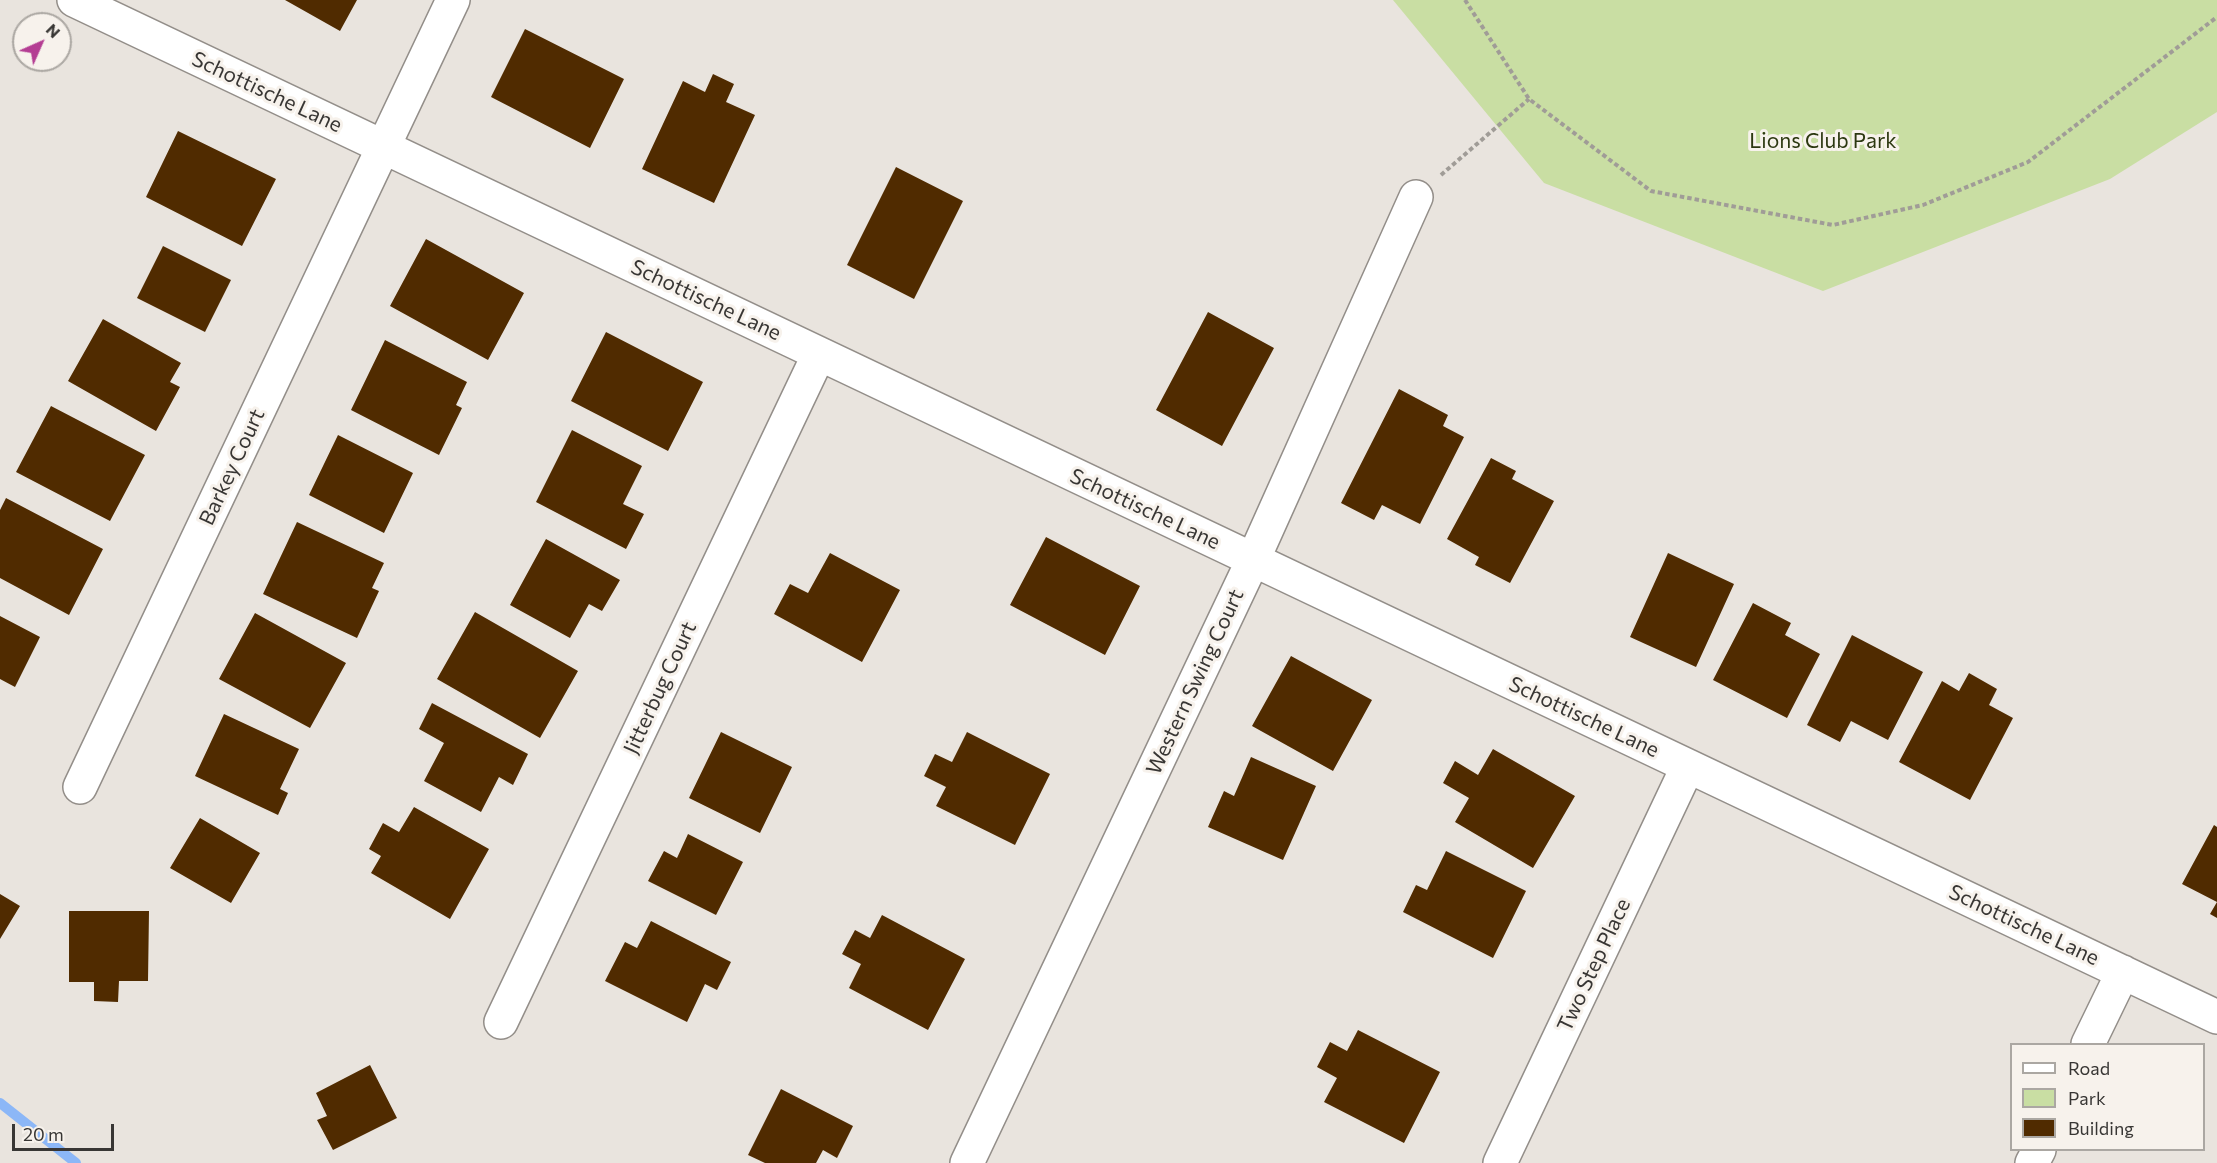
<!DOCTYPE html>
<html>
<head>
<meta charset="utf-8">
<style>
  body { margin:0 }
  #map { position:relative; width:2217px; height:1163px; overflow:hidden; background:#e9e4de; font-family:Commissioner,sans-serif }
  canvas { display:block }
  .legend { position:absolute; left:2010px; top:1043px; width:195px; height:108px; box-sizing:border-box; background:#f7f2ec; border:2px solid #aba7a2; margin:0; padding:8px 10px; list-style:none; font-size:18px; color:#383634 }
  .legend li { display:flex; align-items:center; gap:12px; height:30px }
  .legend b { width:30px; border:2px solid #aba7a2 }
  .north { position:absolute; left:12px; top:12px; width:60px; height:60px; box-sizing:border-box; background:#f7f2ec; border:2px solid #aba7a2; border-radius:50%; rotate:45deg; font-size:16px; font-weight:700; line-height:24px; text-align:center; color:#383634 }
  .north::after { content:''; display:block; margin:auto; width:21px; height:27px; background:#b43d93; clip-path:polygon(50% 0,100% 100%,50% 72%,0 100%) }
  .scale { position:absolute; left:12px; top:1124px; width:102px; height:27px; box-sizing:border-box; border:3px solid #383634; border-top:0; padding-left:8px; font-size:18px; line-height:21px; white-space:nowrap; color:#383634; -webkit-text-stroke:4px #f7f2ec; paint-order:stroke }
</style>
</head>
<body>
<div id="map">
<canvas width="2217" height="1163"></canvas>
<ul class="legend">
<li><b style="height:8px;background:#fff"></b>Road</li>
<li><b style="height:16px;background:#c9dea3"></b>Park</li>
<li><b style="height:16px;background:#502b00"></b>Building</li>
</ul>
<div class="north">N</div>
<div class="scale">20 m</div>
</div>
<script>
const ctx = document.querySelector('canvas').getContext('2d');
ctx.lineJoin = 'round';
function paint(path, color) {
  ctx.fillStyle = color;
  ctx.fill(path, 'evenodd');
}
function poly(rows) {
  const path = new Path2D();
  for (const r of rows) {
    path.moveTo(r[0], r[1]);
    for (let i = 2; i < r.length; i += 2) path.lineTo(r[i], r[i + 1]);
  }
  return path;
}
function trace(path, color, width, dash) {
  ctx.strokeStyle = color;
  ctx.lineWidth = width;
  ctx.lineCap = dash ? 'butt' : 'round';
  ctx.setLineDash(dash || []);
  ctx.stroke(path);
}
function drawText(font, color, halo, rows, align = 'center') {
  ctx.font = font + ' Commissioner,sans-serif';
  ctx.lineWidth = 6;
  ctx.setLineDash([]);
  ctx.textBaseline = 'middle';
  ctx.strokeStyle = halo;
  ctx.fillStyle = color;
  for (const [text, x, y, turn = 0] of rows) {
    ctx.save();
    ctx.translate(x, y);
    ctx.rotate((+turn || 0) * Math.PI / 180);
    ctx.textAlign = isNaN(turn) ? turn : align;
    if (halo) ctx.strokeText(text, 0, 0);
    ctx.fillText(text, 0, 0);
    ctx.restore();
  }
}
paint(poly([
  [1393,0,2217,0,2217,112,2110,179,1823,291,1544,183]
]), '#c9dea3');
trace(poly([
  [0,1103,76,1163]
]), '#8cb7f7', 10);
paint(poly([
  [285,0,357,0,340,31],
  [525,29,624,79,590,148,491,97],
  [713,74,734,84,726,102,755,115,714,203,642,169,683,81,705,92],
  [178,131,276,179,242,246,146,197],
  [896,167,963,201,914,299,847,265],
  [426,239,524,293,488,360,390,306],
  [163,246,231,280,205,332,137,298],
  [1208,312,1274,348,1222,446,1156,410],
  [103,319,181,363,170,382,180,387,156,431,68,381],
  [606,332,703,382,668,451,571,401],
  [385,340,467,382,456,405,462,408,439,455,351,410],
  [1399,389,1448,415,1443,426,1464,437,1420,524,1382,505,1374,520,1341,503],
  [51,406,145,455,110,521,16,472],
  [572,430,642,466,623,504,644,514,626,549,536,502],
  [338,435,413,473,384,533,309,495],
  [1491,458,1516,471,1512,479,1554,501,1510,583,1475,565,1479,557,1447,539],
  [6,498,103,549,69,615,0,578,0,510],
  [297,522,384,563,372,588,379,591,357,638,263,594],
  [1046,537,1140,586,1105,655,1010,605],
  [546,539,620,580,602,611,589,604,570,638,510,605],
  [830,553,900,590,862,662,774,614,790,584,808,593],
  [1668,553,1734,584,1696,667,1630,637],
  [1753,603,1791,623,1785,635,1820,654,1787,718,1713,680],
  [475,612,578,671,540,738,437,679],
  [255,613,346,663,310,728,219,679],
  [0,616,40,637,15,687,0,679],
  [1852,635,1923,672,1888,740,1851,721,1840,742,1807,725],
  [1291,656,1372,700,1333,771,1252,726],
  [1969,673,1997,689,1989,705,2013,718,1970,800,1899,762,1942,681,1959,691],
  [432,703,528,754,513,785,499,777,481,812,424,781,444,743,419,729],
  [224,714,299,749,280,789,288,793,278,815,195,776],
  [721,732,792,767,760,833,689,798],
  [967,732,1050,774,1015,845,936,806,946,787,924,776,935,754,952,762],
  [1493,749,1575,796,1533,868,1455,822,1469,798,1443,783,1455,761,1478,775],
  [1251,757,1316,786,1283,860,1208,827,1224,791,1234,796],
  [414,807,489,849,450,919,371,873,381,856,369,849,383,823,399,832],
  [200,818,260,853,231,903,170,868],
  [2214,825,2217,827,2217,918,2210,914,2217,902,2182,884],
  [688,834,743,862,716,915,648,881,664,851,677,858],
  [1446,851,1526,891,1493,958,1403,912,1416,885,1427,890],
  [0,894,20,906,0,939],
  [69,911,149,911,148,981,119,981,118,1002,94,1001,94,982,69,982],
  [882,915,965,959,928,1030,849,988,861,964,842,954,855,930,870,938],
  [651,921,731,962,717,990,705,984,687,1022,605,981,625,942,637,948],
  [1358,1030,1440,1072,1404,1143,1324,1102,1337,1078,1317,1067,1330,1042,1347,1051],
  [370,1065,397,1118,333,1150,317,1120,327,1116,316,1093],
  [781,1089,853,1126,837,1158,823,1150,816,1163,765,1163,748,1155]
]), '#502b00');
const minor = poly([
  [74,0,2217,1017],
  [80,787,453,0],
  [501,1022,819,354],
  [2088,1044,2123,972],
  [967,1163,1253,560,1416,197],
  [1500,1163,1688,766],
  [2032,1163,2039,1150]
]);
trace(minor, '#938e89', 36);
trace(poly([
  [1465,0,1529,99,1651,191,1833,225,1923,205,2028,162,2217,17],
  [1441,175,1529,99]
]), '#a09c97', 4, [4.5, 3]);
trace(minor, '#fff', 33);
drawText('21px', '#383634', '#f7f2ec', [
  ["Schottische Lane",267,92,25],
  ["Schottische Lane",706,300,25],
  ["Barkey Court",232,467,-65],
  ["Schottische Lane",1145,509,25],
  ["Western Swing Court",1195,682,-65],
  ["Jitterbug Court",660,688,-65],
  ["Schottische Lane",1584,717,25],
  ["Schottische Lane",2024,925,25],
  ["Two Step Place",1594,965,-65]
]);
drawText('21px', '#2c3810', '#f7f2ec', [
  ["Lions Club Park",1823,141]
]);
</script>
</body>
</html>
